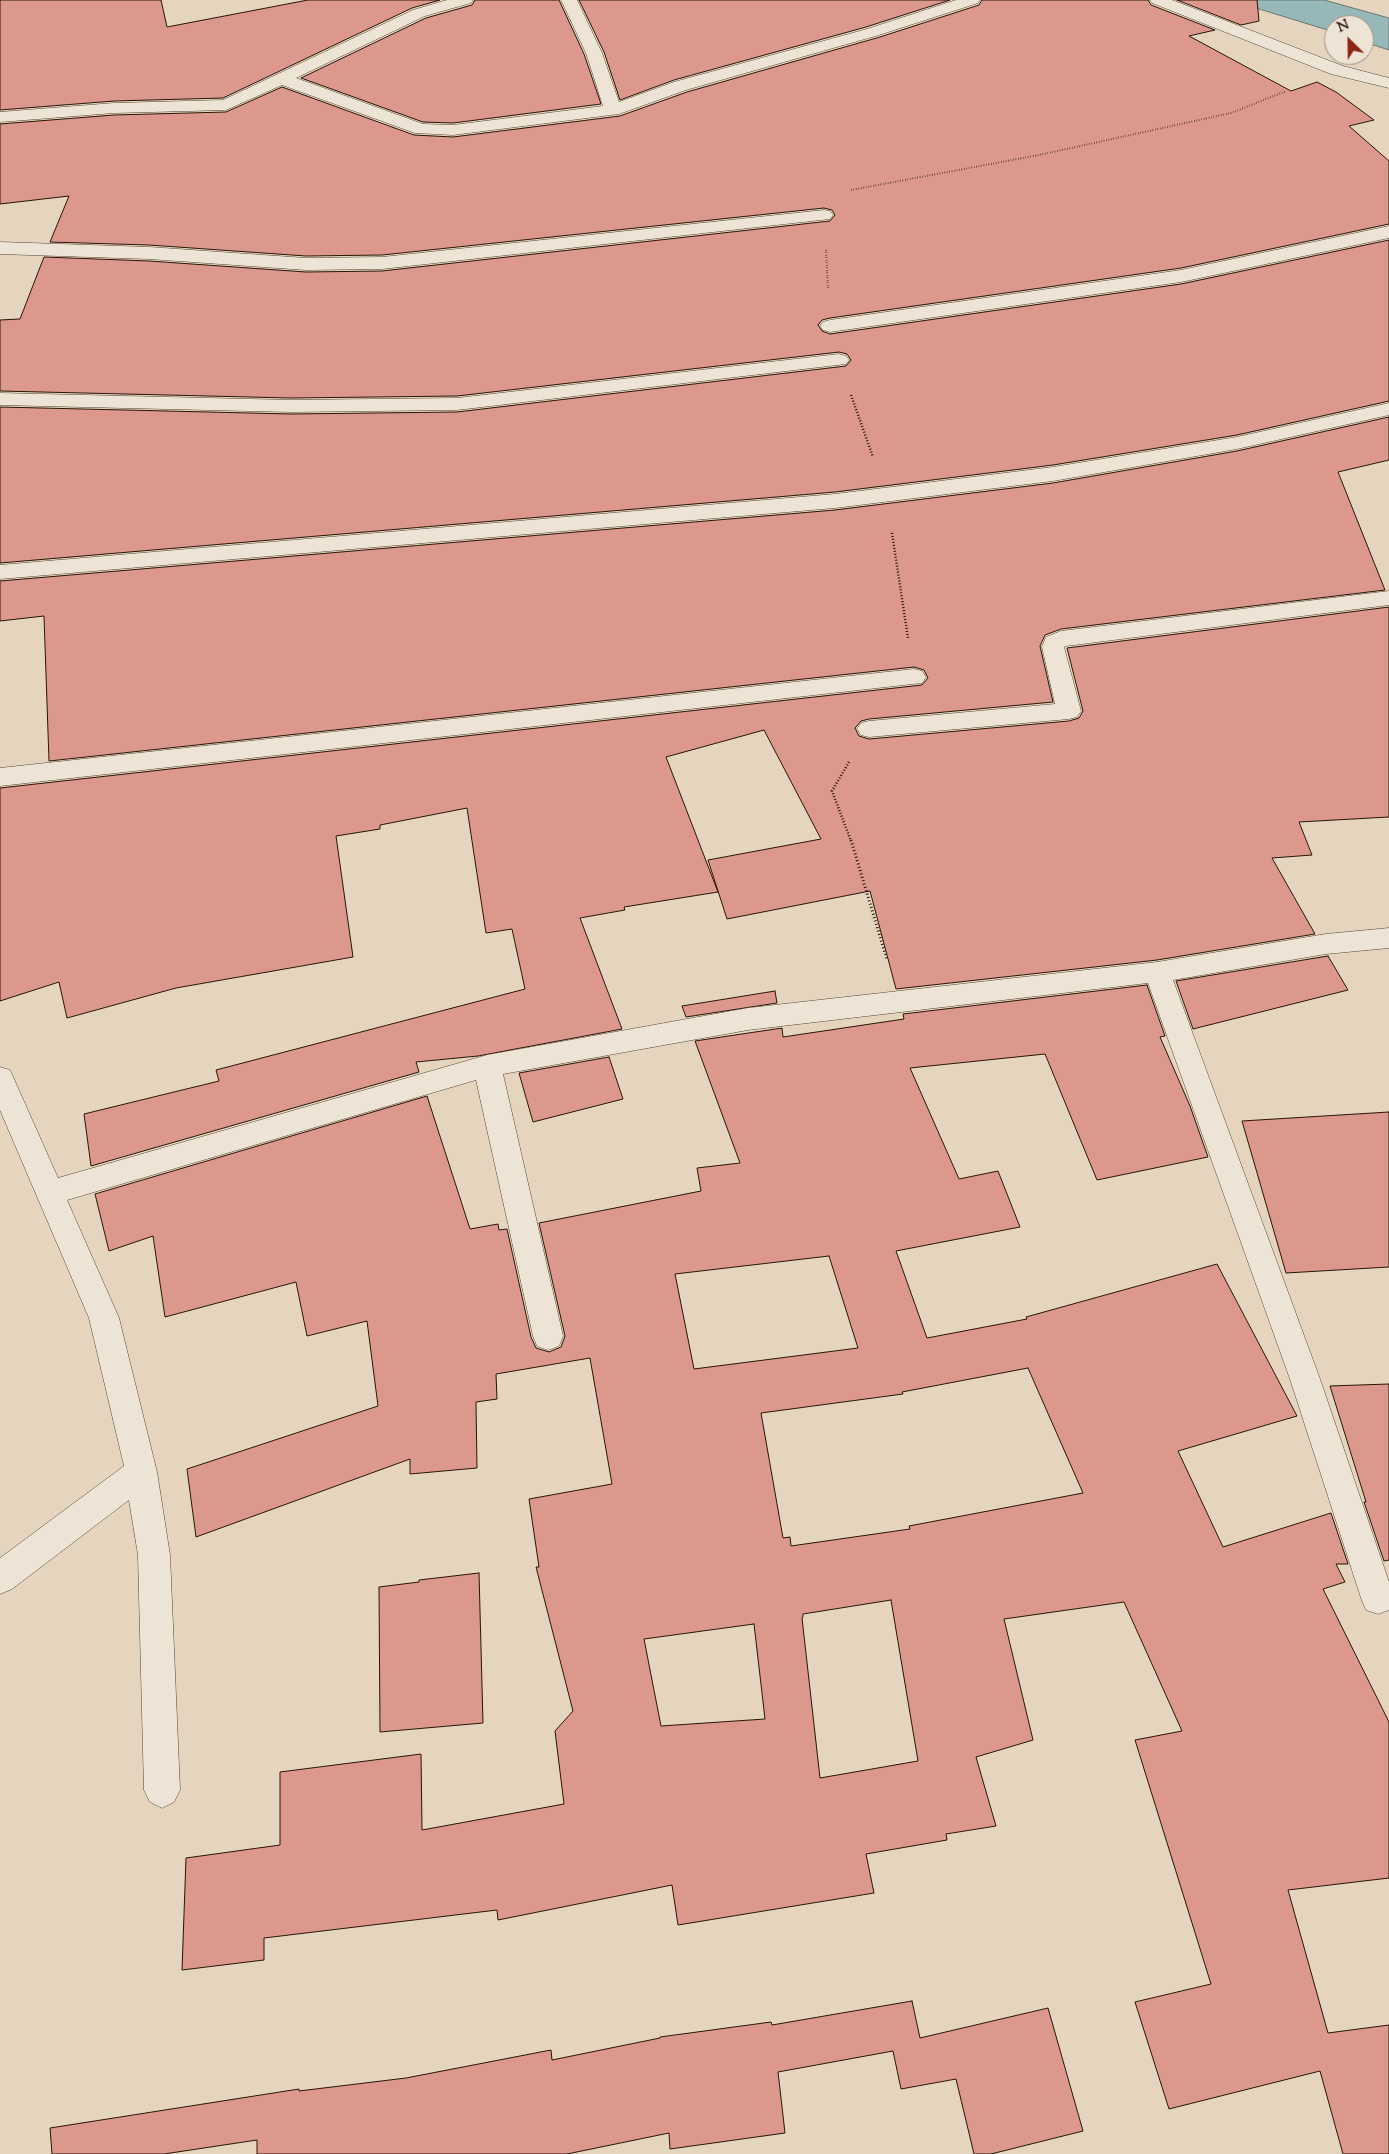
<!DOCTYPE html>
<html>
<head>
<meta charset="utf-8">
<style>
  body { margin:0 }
  #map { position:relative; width:1389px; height:2154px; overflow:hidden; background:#e5d5be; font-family:"Sorts Mill Goudy",serif }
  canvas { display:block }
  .north { position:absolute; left:1324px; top:15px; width:50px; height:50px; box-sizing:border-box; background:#eee4d5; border:1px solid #9f9182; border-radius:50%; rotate:337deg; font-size:14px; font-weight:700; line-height:20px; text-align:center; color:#281505 }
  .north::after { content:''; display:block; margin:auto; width:18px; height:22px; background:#8f2418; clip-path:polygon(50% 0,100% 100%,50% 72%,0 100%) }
</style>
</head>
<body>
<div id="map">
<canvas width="1389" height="2154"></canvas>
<div class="north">N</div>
</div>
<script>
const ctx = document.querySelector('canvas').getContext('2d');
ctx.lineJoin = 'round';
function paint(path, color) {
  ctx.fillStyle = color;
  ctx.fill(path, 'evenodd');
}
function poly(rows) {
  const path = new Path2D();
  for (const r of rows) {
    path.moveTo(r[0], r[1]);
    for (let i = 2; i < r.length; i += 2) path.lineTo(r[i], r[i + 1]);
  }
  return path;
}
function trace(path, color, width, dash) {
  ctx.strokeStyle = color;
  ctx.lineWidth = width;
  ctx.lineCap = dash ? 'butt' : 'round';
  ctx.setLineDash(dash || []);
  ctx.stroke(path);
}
const water = poly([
  [1230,0,1324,0,1389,18,1389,50,1364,42,1364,25,1334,25,1334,32,1230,0]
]);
paint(water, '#97b8b8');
trace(water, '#6b7770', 1);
const building = poly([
  [0,0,161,0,167,27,308,0,440,0,412,8,223,98,114,101,0,110,0,0],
  [475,0,559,0,584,54,601,104,453,123,423,122,301,78,426,18,472,5,475,0],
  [579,0,950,0,866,27,674,80,620,100,604,52,579,0],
  [982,0,1148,0,1151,5,1215,30,1189,36,1291,91,1317,82,1336,92,1374,120,1349,126,1389,161,1389,224,1181,268,830,318,822,320,818,325,822,331,830,334,1181,284,1389,240,1389,401,1237,435,1053,465,835,492,0,563,0,407,291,414,457,412,846,366,851,360,847,354,839,352,457,396,291,398,0,391,0,320,20,319,44,257,149,261,306,272,382,271,830,221,835,215,832,210,824,208,382,255,306,256,149,245,50,242,69,196,0,204,0,124,114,115,226,112,282,87,414,135,453,137,620,116,687,92,880,37,979,5,982,0],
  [1177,0,1257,0,1259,21,1241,25,1177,0],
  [1389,417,1389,460,1338,472,1385,590,1061,629,1045,635,1040,646,1053,702,869,719,861,721,855,728,859,736,869,739,1069,721,1079,718,1083,711,1067,648,1389,607,1389,817,1299,822,1312,855,1272,858,1315,934,1157,960,896,989,870,891,727,919,708,860,821,839,764,730,666,757,718,892,624,907,625,910,580,918,622,1029,478,1056,416,1062,419,1072,91,1166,84,1114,219,1081,216,1070,525,989,512,929,486,933,467,808,380,825,380,829,336,836,353,957,176,988,67,1018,59,982,0,1001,0,788,922,685,928,678,924,670,914,667,49,761,44,616,0,621,0,581,835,510,1053,483,1237,451,1389,417],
  [1328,956,1348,990,1193,1029,1176,981,1328,956],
  [1147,985,1165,1036,1160,1037,1190,1106,1208,1157,1097,1180,1045,1054,910,1068,959,1179,998,1171,1020,1227,896,1251,927,1338,1027,1319,1026,1317,1217,1264,1297,1416,1178,1451,1223,1547,1331,1513,1348,1564,1336,1564,1345,1582,1323,1589,1389,1722,1389,1878,1288,1890,1328,2033,1389,2025,1389,2154,1343,2154,1320,2071,1169,2109,1135,2002,1211,1984,1135,1740,1182,1731,1124,1602,1004,1619,1033,1740,976,1757,996,1826,946,1834,947,1840,866,1854,874,1893,678,1925,672,1885,498,1920,497,1910,264,1938,264,1960,182,1970,186,1858,280,1845,280,1772,421,1754,422,1830,564,1804,555,1731,573,1711,536,1567,539,1567,529,1499,612,1484,590,1358,496,1374,497,1399,476,1402,477,1468,410,1474,410,1459,196,1537,187,1469,378,1406,367,1321,307,1336,296,1282,165,1317,153,1236,109,1251,95,1194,427,1096,470,1229,498,1224,499,1230,507,1229,531,1337,536,1348,549,1352,561,1347,565,1336,539,1223,701,1191,697,1168,740,1163,695,1041,782,1028,783,1037,904,1019,903,1014,1147,985],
  [829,1256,858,1348,694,1369,675,1274,829,1256],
  [1028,1368,1083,1493,909,1526,910,1529,791,1546,790,1537,783,1538,761,1413,903,1394,902,1392,1028,1368],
  [891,1600,918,1761,820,1778,802,1618,803,1617,803,1614,891,1600],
  [754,1624,765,1719,661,1726,644,1639,754,1624],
  [775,991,777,1003,686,1017,682,1006,775,991],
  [609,1057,623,1099,533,1122,519,1073,609,1057],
  [1389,1112,1389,1267,1286,1273,1242,1121,1389,1112],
  [1389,1384,1389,1560,1384,1561,1364,1502,1366,1502,1330,1386,1389,1384],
  [479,1573,483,1723,380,1732,379,1587,419,1582,419,1580,479,1573],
  [912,2001,920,2038,1048,2008,1083,2131,991,2154,974,2154,956,2079,901,2089,893,2051,778,2072,785,2133,670,2149,669,2133,567,2154,257,2154,257,2140,164,2154,52,2154,50,2128,299,2089,299,2091,406,2078,551,2050,552,2060,660,2038,660,2037,771,2022,772,2025,912,2001]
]);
paint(building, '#dc988d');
trace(building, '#281505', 1);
const minor = poly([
  [447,0,473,0,471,3,425,16,296,78,423,124,453,125,603,106,586,53,561,0,577,0,602,53,619,102,674,82,867,29,956,0,980,0,978,3,879,35,686,90,619,114,453,135,415,133,282,85,226,110,114,113,0,122,0,112,114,103,223,100,413,10,447,0],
  [1150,0,1172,0,1343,66,1389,78,1389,88,1331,74,1152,3,1150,0],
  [824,210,830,211,833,215,830,219,382,269,306,270,149,259,0,254,0,242,149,247,306,258,382,257,824,210],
  [1389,226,1389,238,1181,282,830,332,823,330,820,326,823,322,830,320,1181,270,1389,226],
  [839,354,846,356,849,360,846,364,457,410,291,412,0,405,0,393,291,400,457,398,839,354],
  [1389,403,1389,415,1237,449,1053,481,835,508,0,579,0,565,835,494,1053,467,1237,437,1389,403],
  [1389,591,1389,605,1066,646,1064,647,1081,711,1077,717,1069,719,869,737,861,735,857,729,861,723,869,721,1055,704,1042,647,1046,637,1061,631,1389,591],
  [914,669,922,671,926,677,922,683,0,786,0,768,914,669],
  [1389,928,1389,948,1326,954,1173,980,1320,1379,1389,1582,1389,1610,1378,1614,1366,1610,1361,1598,1290,1379,1148,983,748,1030,503,1074,563,1336,559,1346,548,1350,537,1346,533,1336,476,1080,67,1200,119,1318,157,1472,170,1555,180,1790,174,1802,162,1808,150,1802,144,1790,138,1555,129,1500,12,1589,0,1594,0,1558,124,1466,89,1318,0,1110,0,1067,10,1070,58,1178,487,1055,748,1008,1157,962,1326,934,1389,928]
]);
trace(minor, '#574533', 1);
trace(poly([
  [851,190,1039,155,1231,113,1286,91],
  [826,250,828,289]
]), '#281505', 2, [0.5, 2]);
trace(poly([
  [851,395,873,457],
  [892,533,908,638],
  [849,762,832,791,851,841]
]), '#281505', 2.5, [1, 2]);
trace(poly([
  [851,840,887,960]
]), '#281505', 3, [1, 2.5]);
paint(minor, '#eee4d5');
</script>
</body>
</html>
